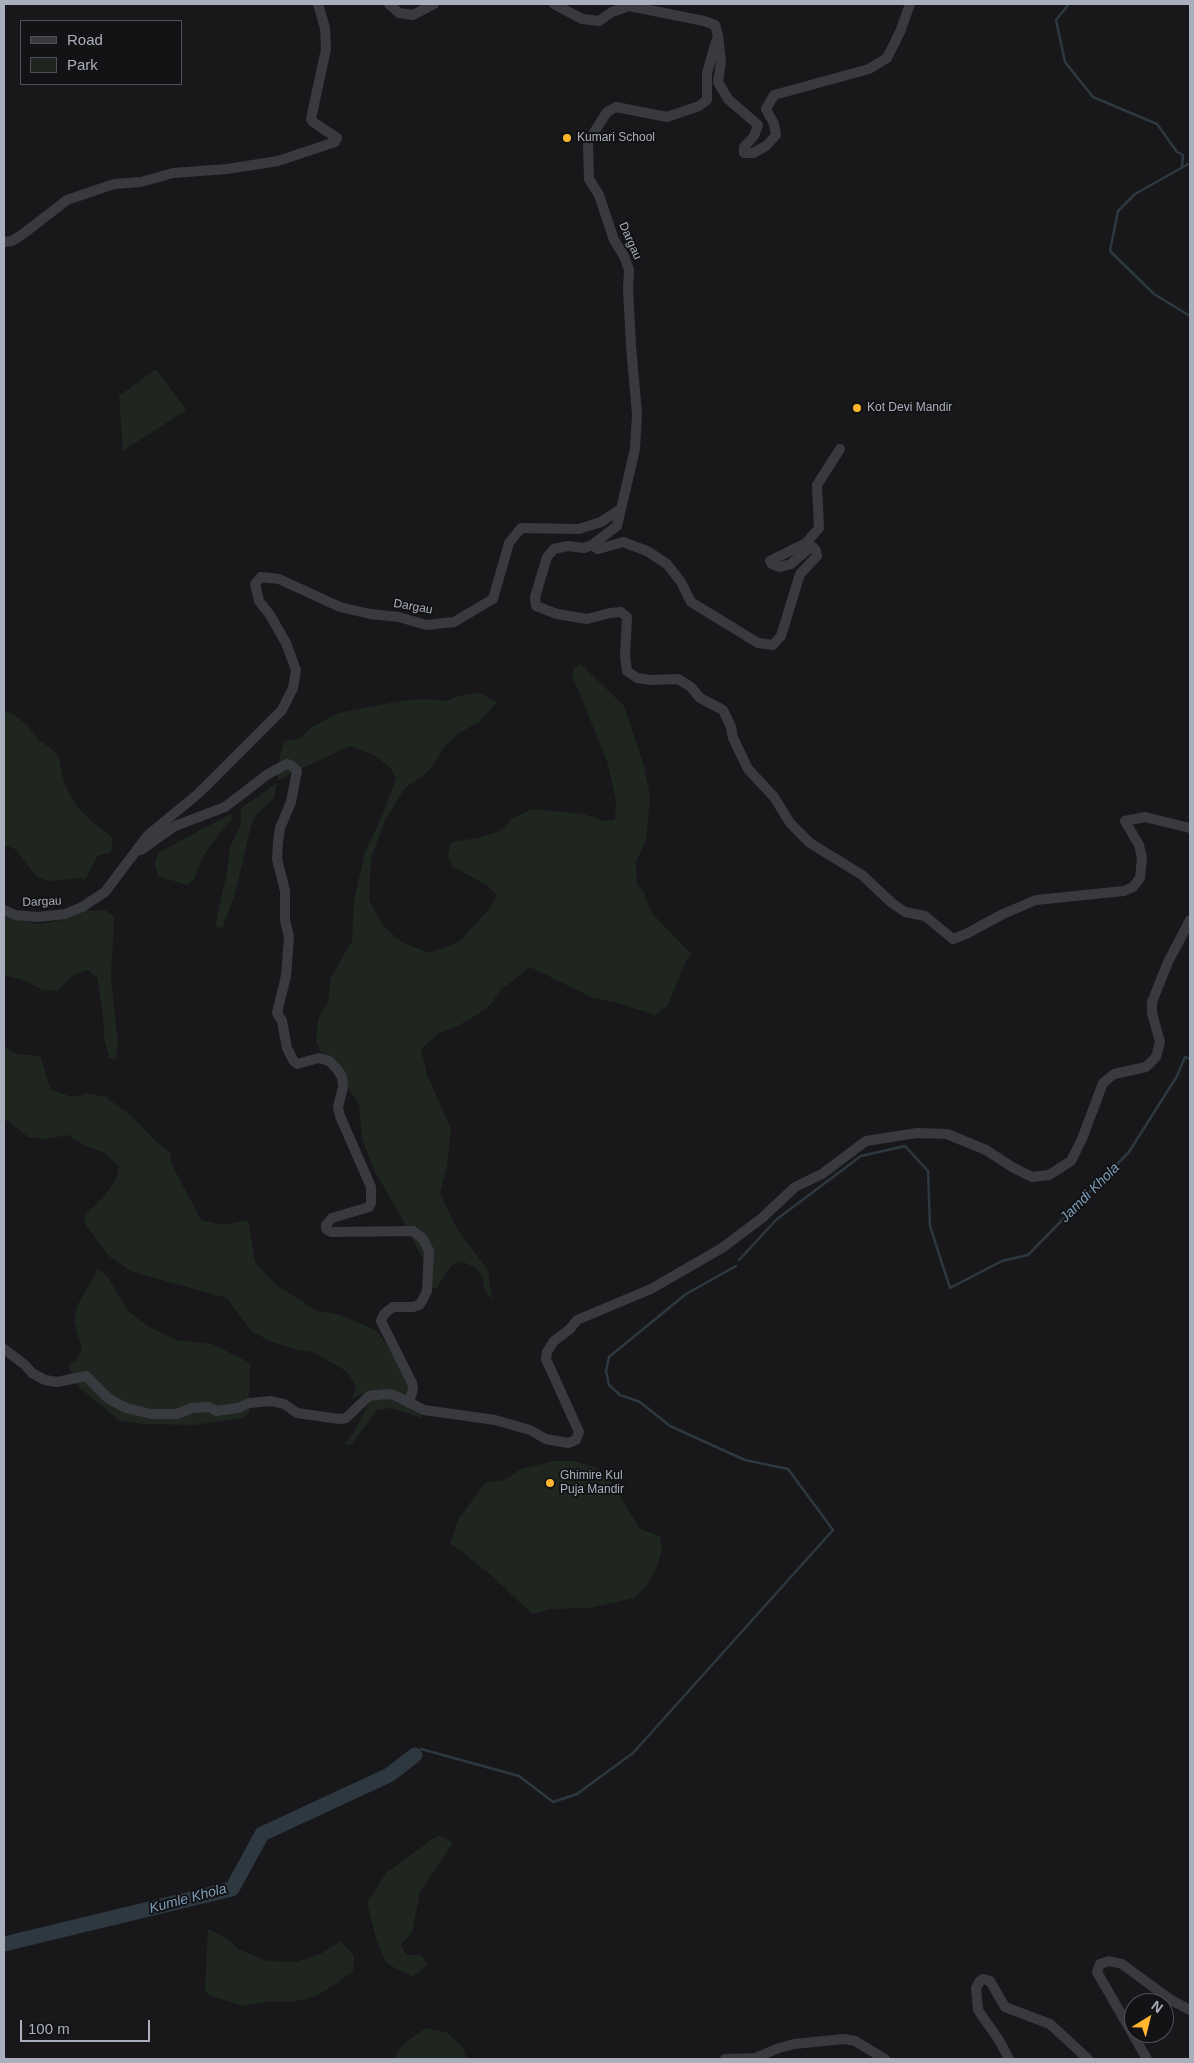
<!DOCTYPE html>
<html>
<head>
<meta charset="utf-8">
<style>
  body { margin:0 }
  #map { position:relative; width:1194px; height:2063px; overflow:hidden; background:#18181b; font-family:Arial,sans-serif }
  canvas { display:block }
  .frame { position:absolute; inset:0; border:5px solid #a9afbc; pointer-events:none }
  .legend { position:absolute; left:20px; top:20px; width:162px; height:65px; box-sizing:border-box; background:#131316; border:1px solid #4f5158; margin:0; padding:6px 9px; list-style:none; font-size:15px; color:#a9afbc }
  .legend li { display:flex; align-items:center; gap:10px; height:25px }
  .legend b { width:25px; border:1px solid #4f5158 }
  .north { position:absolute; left:1124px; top:1993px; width:50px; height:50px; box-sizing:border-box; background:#131316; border:1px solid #4f5158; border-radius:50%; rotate:36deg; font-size:14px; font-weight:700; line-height:20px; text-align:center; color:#a9afbc }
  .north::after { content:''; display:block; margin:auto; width:18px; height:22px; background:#ffb62c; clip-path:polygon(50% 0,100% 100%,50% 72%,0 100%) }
  .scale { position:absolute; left:20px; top:2020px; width:130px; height:22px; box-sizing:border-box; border:2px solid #a9afbc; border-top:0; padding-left:6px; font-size:15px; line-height:18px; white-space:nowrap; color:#a9afbc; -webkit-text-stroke:4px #131316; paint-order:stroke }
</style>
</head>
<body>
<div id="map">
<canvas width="1194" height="2063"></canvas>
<div class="frame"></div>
<ul class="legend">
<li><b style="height:6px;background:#393a40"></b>Road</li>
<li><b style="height:14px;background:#1e261f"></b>Park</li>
</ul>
<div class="north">N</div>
<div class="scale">100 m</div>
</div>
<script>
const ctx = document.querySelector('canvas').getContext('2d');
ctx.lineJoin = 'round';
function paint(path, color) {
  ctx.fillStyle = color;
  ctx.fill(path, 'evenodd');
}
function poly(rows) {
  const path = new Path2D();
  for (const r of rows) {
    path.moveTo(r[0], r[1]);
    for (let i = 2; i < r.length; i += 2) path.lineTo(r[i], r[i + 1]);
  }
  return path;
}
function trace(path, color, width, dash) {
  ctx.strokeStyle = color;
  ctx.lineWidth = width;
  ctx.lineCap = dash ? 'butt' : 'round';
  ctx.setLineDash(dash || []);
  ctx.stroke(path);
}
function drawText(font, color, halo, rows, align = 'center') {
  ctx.font = font + ' Arial,sans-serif';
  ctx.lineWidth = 4;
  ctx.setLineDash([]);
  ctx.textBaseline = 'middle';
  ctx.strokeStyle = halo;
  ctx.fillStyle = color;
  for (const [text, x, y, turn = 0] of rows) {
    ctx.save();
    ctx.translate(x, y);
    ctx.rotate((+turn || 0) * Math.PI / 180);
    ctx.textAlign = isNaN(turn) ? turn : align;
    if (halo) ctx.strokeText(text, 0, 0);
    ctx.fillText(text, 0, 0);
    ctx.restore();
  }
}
paint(poly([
  [156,369,186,410,123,451,119,396],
  [581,664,624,706,644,766,650,796,646,839,636,862,637,885,644,893,651,912,691,954,684,965,668,1005,655,1015,615,1002,593,998,530,967,501,990,491,1004,477,1015,450,1030,439,1033,421,1049,427,1075,451,1129,447,1166,440,1193,457,1229,488,1270,492,1301,484,1288,482,1276,476,1268,461,1261,451,1266,436,1289,428,1286,428,1269,399,1213,375,1172,362,1139,359,1104,331,1062,320,1050,316,1041,318,1019,328,1002,331,977,352,941,354,901,365,852,383,814,396,778,391,769,376,756,350,746,292,773,278,781,277,767,284,741,300,738,312,727,339,713,400,701,424,699,447,701,458,696,479,693,497,702,480,721,458,734,444,747,435,763,424,775,405,788,385,820,371,858,369,900,384,927,403,943,430,953,460,941,489,909,497,895,487,885,453,867,448,857,451,842,477,838,500,831,512,819,532,809,583,814,605,821,615,820,616,800,607,761,572,675,574,668],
  [4,712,13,714,26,724,38,739,58,754,64,783,75,804,92,822,113,838,111,852,97,856,85,880,78,878,54,881,45,880,35,875,15,849,4,845],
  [277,783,274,798,255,816,251,826,235,894,222,929,216,926,218,911,227,872,230,847,241,824,241,808],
  [232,813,231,821,221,831,203,856,194,879,187,885,158,876,155,864,158,853],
  [105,910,114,917,111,978,118,1043,116,1060,109,1058,104,1037,103,1013,97,977,87,970,72,976,57,991,43,990,23,980,4,975,4,916,37,924,62,920,73,911],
  [4,1046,17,1054,40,1056,51,1090,72,1097,87,1093,106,1097,135,1119,153,1139,170,1152,171,1163,201,1220,224,1225,248,1220,255,1262,275,1284,315,1310,341,1315,377,1331,391,1352,410,1384,422,1418,392,1408,377,1410,351,1445,344,1444,354,1432,370,1401,362,1394,352,1399,356,1385,346,1371,313,1352,294,1349,270,1341,251,1331,227,1298,132,1272,110,1257,85,1224,85,1215,104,1197,117,1177,119,1166,105,1153,84,1145,68,1135,47,1139,28,1137,8,1121,4,1121],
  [98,1269,108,1277,127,1310,149,1327,176,1340,212,1344,250,1363,249,1413,243,1418,194,1425,143,1424,120,1421,80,1388,68,1366,76,1361,82,1350,74,1321,77,1306],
  [554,1461,574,1461,597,1468,611,1482,640,1529,660,1536,662,1550,658,1565,647,1586,634,1598,590,1608,550,1609,532,1614,490,1574,450,1543,458,1520,485,1483,504,1480,521,1469],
  [440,1835,453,1843,420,1892,412,1932,401,1945,406,1955,421,1955,428,1965,412,1977,386,1963,377,1942,367,1903,386,1873,431,1840],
  [208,1929,228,1939,238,1949,267,1961,296,1962,322,1953,341,1941,354,1956,353,1971,339,1982,316,1996,292,2002,265,2002,244,2006,211,1996,205,1990],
  [426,2028,446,2032,462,2046,467,2059,395,2059,397,2052,408,2040]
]), '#1e261f');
trace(poly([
  [1069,4,1056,20,1065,62,1093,97,1157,124,1177,152,1183,155,1182,166],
  [1190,163,1135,194,1118,211,1110,251,1154,294,1190,316],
  [739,1260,777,1219,861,1156,905,1146,928,1171,930,1226,950,1288,1002,1261,1028,1255,1129,1152,1177,1076,1185,1057,1190,1059],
  [421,1749,519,1776,553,1802,577,1794,633,1753,833,1530,788,1469,745,1460,670,1426,640,1402,620,1395,609,1385,606,1371,609,1357,686,1294,736,1266]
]), '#2d3840', 2.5);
trace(poly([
  [4,1944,232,1889,262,1834,389,1775,415,1755]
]), '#2d3840', 15);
trace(poly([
  [389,4,399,13,413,15,434,4],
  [718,35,721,62,718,82,728,99,758,125,754,136,744,147,744,153,753,153,766,146,776,135,774,124,766,109,774,95,869,69,887,58,900,32,910,4],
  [4,242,12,241,23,234,67,200,114,184,141,182,173,173,227,169,278,161,335,142,337,138,313,122,311,119,326,49,325,28,318,4],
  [621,509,617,526,592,545,584,548,568,546,554,549,547,557,535,597,536,606,557,614,587,619,610,613,621,612,627,617,625,656,627,671,637,678,651,680,678,679,691,687,700,698,723,710,731,727,733,738,748,769,774,797,790,823,810,843,862,875,892,903,905,912,925,916,953,939,966,934,1003,914,1036,900,1124,891,1133,887,1140,878,1142,858,1139,845,1125,821,1145,817,1190,828],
  [592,545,598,549,623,542,647,551,667,564,681,582,691,602,758,643,773,645,781,636,800,574,817,556,816,551,813,547,808,549,791,564,780,567,772,564,770,561,806,543,819,528,817,485,840,449],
  [141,850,175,826,225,807,268,774,287,764,292,766,297,771,291,802,280,828,278,842,277,859,285,891,285,920,289,937,286,976,277,1013,282,1021,287,1048,293,1060,297,1064,319,1058,329,1061,337,1069,342,1077,343,1087,338,1107,340,1116,371,1187,371,1203,369,1207,332,1218,326,1225,326,1229,331,1232,413,1231,423,1239,429,1251,427,1291,422,1301,419,1305,413,1307,393,1307,384,1314,381,1321,412,1383,413,1389,409,1403],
  [4,910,15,915,38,917,65,914,82,907,105,892,148,835,199,793,282,710,293,688,296,670,286,643,270,615,259,601,255,584,261,577,279,579,340,607,370,614,399,617,426,625,454,622,493,599,509,543,521,528,579,529,601,522,621,509,635,449,637,414,631,346,628,288,629,270,624,256,614,240,599,195,589,179,588,142,607,112,616,107,667,117,699,106,707,100,707,73,718,35,715,25,704,21,629,6,612,12,599,21,582,19,554,4],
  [4,1349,25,1365,32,1373,45,1380,57,1382,86,1376,109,1399,126,1408,151,1414,177,1414,192,1408,209,1407,216,1411,238,1408,250,1403,271,1401,284,1404,297,1413,339,1419,346,1418,369,1396,386,1394,394,1395,424,1410,495,1420,530,1430,546,1439,568,1443,576,1440,579,1432,546,1359,547,1352,554,1341,570,1329,577,1320,651,1289,722,1248,762,1218,795,1187,822,1174,866,1141,917,1133,947,1134,986,1150,1012,1167,1032,1177,1049,1175,1071,1161,1082,1139,1103,1083,1114,1074,1146,1067,1156,1057,1160,1042,1152,1013,1152,1002,1168,962,1190,920],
  [725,2059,755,2058,779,2048,794,2044,844,2039,855,2041,885,2059],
  [1009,2059,999,2040,978,2010,976,1988,980,1981,983,1979,990,1981,1005,2007,1050,2024,1088,2059],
  [1147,2059,1097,1972,1100,1964,1109,1961,1122,1964,1171,2000,1190,2010]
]), '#393a40', 10);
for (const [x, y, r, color] of [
  [567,138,5,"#ffb62c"],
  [857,408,5,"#ffb62c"],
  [550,1483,5,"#ffb62c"]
]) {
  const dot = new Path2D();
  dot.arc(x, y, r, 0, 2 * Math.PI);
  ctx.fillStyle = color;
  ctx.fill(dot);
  trace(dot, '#131316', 2);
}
drawText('12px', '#a9afbc', '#131316', [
  ["Kumari School",577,138],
  ["Kot Devi Mandir",867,408],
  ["Ghimire Kul",560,1476],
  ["Puja Mandir",560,1490]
], 'left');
drawText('12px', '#a9afbc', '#131316', [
  ["Dargau",630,241,66],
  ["Dargau",413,607,10],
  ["Dargau",42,902,-2]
]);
drawText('italic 14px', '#7d9eba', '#131316', [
  ["Jamdi Khola",1090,1193,-45],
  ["Kumle Khola",188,1899,-15]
]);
</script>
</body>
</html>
